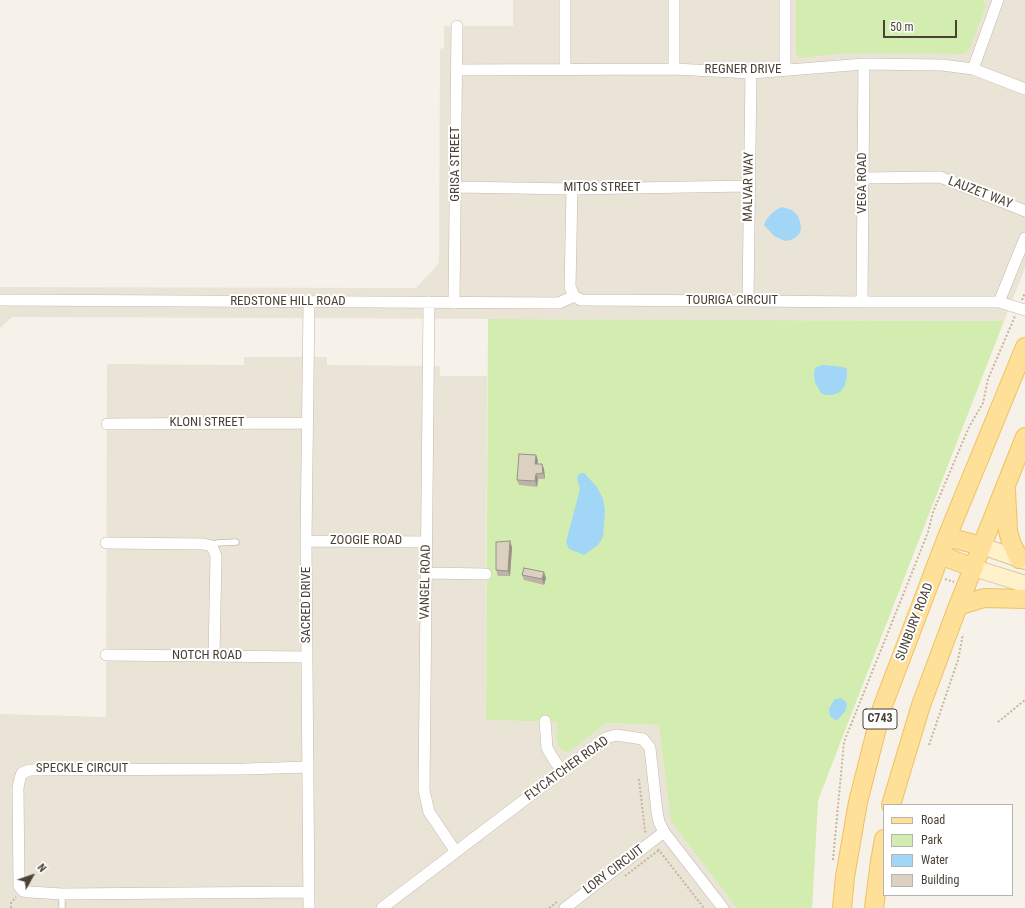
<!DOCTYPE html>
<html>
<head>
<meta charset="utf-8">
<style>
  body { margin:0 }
  #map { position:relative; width:1025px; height:908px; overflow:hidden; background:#f6f2e9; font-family:"Roboto Condensed",sans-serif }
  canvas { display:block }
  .legend { position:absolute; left:883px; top:804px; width:130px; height:92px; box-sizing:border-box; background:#fff; border:1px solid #b7b3af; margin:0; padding:5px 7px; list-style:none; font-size:12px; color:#4b4237 }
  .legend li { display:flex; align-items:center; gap:8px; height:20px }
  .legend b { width:20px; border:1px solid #b7b3af }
  .north { position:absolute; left:12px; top:856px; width:40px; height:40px; -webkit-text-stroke:3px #fff; paint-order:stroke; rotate:50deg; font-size:11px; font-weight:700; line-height:16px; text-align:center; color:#4b4237 }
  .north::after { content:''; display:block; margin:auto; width:14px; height:18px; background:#4b4237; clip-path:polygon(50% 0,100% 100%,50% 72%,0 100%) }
  .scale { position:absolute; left:883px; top:20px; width:74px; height:18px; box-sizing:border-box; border:2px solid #4b4237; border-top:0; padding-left:5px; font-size:12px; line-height:14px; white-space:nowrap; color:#4b4237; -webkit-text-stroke:3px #fff; paint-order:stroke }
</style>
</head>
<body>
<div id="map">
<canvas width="1025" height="908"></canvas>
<ul class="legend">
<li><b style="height:5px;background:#ffe099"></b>Road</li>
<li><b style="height:11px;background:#d2edaf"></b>Park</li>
<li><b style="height:11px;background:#a1d6f7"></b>Water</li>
<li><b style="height:11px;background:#dcd0c0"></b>Building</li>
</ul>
<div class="north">N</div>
<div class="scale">50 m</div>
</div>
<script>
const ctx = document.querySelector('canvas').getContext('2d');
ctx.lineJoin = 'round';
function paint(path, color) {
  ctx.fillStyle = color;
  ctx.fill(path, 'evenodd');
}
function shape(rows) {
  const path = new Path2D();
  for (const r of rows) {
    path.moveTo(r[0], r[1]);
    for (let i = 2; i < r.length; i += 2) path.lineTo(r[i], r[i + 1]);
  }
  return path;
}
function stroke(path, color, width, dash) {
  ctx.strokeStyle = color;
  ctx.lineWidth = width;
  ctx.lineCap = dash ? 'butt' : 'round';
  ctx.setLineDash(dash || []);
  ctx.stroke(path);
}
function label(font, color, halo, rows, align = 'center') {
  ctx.font = font + ' "Roboto Condensed",sans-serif';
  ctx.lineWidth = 4;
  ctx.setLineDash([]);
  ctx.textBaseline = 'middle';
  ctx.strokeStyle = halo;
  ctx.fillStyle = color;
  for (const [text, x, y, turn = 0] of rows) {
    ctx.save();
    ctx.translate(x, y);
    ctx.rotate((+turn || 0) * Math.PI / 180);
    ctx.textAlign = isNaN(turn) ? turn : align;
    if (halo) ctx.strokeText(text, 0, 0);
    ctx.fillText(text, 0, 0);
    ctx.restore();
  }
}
paint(shape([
  [513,0,1025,0,1025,268,1004,321,12,317,0,328,0,287,416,288,439,263,440,49,444,48,444,26,513,26],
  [244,357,327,357,327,365,440,366,440,376,487,376,486,720,845,730,818,800,812,908,0,908,0,714,106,717,107,364,244,365]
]), '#eae4d7');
paint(shape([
  [796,0,983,0,986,6,969,50,963,54,846,53,800,58,796,54],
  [488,319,1004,321,818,800,812,908,737,908,671,821,659,725,606,723,569,752,562,751,558,745,557,740,557,722,486,720]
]), '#d2edaf');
paint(shape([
  [782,207,792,210,798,216,800,222,801,227,800,233,796,237,791,240,785,241,774,236,764,225,766,220,771,214,776,210],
  [823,365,843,367,847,369,847,377,845,385,842,390,838,393,832,395,825,395,821,393,818,388,815,382,814,374,815,368,819,366],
  [581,473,584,473,597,487,603,499,605,511,603,537,598,545,584,555,569,549,566,542,580,489,577,479,578,475],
  [841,698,846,702,847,704,846,710,841,716,837,720,835,720,830,716,829,709,832,703,835,699]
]), '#a1d6f7');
const lane = shape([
  [212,546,217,543,236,542],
  [62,908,62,894]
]);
const street = shape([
  [565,69,565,0],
  [674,69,674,0],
  [973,69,998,0],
  [456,70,674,69,751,73,864,64,942,65,973,69,1025,89],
  [785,70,785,0],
  [863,178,940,177,1025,211],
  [456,187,572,189,749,186],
  [572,189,570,287,574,296,581,300,748,301,862,302,999,302,1025,310],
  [0,300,559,303,574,296],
  [748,301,751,73],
  [309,302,306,541,309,908],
  [429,302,424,790,429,812,456,852],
  [862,302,864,64],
  [999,302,1025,238],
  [454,303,457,26],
  [107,424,307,423],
  [306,541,426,542],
  [106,543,203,544,212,546,216,556,214,656],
  [426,573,486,574],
  [106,655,307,657],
  [545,721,547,748,554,760,562,771],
  [308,767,245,769,30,770,22,773,20,778,18,788,19,886,23,891,30,892,62,894,309,892],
  [382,908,606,738,616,735,643,739,650,748,657,812,659,822,664,832,723,908],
  [565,908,664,832]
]);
const secondary = shape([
  [982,546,1025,561],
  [974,568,1025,584]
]);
const primary = shape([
  [1006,490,1008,531,1011,542,1019,559],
  [947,537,982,546],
  [940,555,974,568],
  [958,606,984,598,1025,599],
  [891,805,921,705,958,606,1025,437],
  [842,908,845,877,858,802,882,708,947,537,1025,347],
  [874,908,880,861,884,839]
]);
stroke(lane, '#c3baab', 7);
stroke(street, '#c3baab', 12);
stroke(secondary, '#dac695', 18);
stroke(primary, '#efc15f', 20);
stroke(shape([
  [1022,300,1025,293],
  [945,579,954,582],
  [998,722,1025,700],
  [929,745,958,660,963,634],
  [639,779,645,831,647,834],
  [658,849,704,908],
  [833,860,844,742,917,560,928,532,933,512,969,427,983,403,988,379,1015,316],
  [625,876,659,850],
  [11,908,11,903,16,897],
  [549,908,557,902]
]), '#c6b69b', 2, [2, 2]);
stroke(lane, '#fff', 5.5);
stroke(street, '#fff', 11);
stroke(secondary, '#fff1ca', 16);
stroke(primary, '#ffe099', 18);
paint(shape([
  [538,460,537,464,542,464,544,469,545,479,538,479,537,487,519,485,517,480],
  [512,547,510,576,498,576,496,570],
  [522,575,546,578,544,585,524,580]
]), '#bdb3a5');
paint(shape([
  [536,455,538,460,537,469,535,464],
  [542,464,544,469,545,479,543,473],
  [536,474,538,479,537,487,535,481],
  [510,541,512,547,510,576,508,571],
  [544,572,546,578,544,585,542,579]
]), '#9a9286');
const building = shape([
  [519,454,536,455,535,464,542,464,543,473,536,474,535,481,517,480,519,454],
  [510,541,508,571,496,570,496,542,510,541],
  [524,568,544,572,542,579,522,575,524,568]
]);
paint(building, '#dcd0c0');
stroke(building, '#9a9286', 1);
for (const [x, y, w] of [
  [880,719,34]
]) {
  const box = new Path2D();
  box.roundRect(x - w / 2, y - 10, w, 20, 3);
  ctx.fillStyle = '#fff';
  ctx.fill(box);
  stroke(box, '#4b4237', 1);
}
label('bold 12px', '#4b4237', null, [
  ["C743",880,719]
]);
label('13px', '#4b4237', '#fff', [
  ["REGNER DRIVE",743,70],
  ["GRISA STREET",456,164,-90],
  ["VEGA ROAD",863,183,-90],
  ["MALVAR WAY",749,187,-89],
  ["MITOS STREET",602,188],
  ["LAUZET WAY",980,193,21],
  ["TOURIGA CIRCUIT",732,301],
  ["REDSTONE HILL ROAD",288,302],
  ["KLONI STREET",207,423],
  ["ZOOGIE ROAD",366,541],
  ["VANGEL ROAD",426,582,-89],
  ["SACRED DRIVE",307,605,-90],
  ["SUNBURY ROAD",915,622,-69],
  ["NOTCH ROAD",207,656],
  ["SPECKLE CIRCUIT",82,769],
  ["FLYCATCHER ROAD",567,769,-36],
  ["LORY CIRCUIT",614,870,-37]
]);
</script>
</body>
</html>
